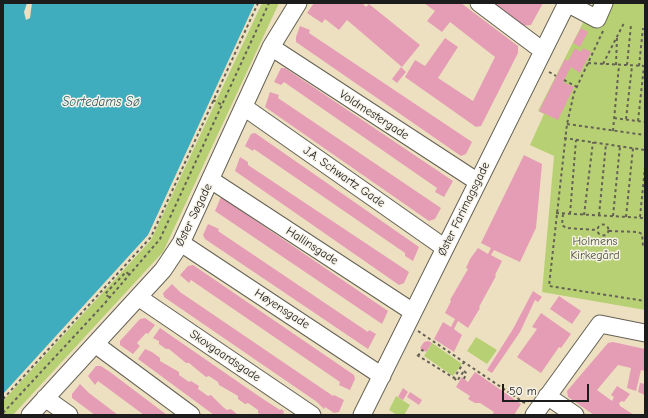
<!DOCTYPE html>
<html>
<head>
<meta charset="utf-8">
<style>
  body { margin:0 }
  #map { position:relative; width:648px; height:418px; overflow:hidden; background:#ede0c0; font-family:"Comic Neue",sans-serif }
  canvas { display:block }
  .frame { position:absolute; inset:0; border:4px solid #1c1c1c; pointer-events:none }
  .scale { position:absolute; left:502px; top:384px; width:87px; height:18px; box-sizing:border-box; border:2px solid #1c1c1c; border-top:0; padding-left:5px; font-size:12px; line-height:14px; white-space:nowrap; color:#1c1c1c; -webkit-text-stroke:3px #f7f3e8; paint-order:stroke }
</style>
</head>
<body>
<div id="map">
<canvas width="648" height="418"></canvas>
<div class="frame"></div>
<div class="scale">50 m</div>
</div>
<script>
const ctx = document.querySelector('canvas').getContext('2d');
ctx.lineJoin = 'round';
function paint(path, color) {
  ctx.fillStyle = color;
  ctx.fill(path, 'evenodd');
}
function shape(rows) {
  const path = new Path2D();
  for (const r of rows) {
    if (r.length === 3) {
      path.moveTo(r[0] + r[2], r[1]);
      path.arc(r[0], r[1], r[2], 0, 2 * Math.PI);
      continue;
    }
    path.moveTo(r[0], r[1]);
    for (let i = 2; i < r.length; i += 2) path.lineTo(r[i], r[i + 1]);
  }
  return path;
}
function stroke(path, color, width, dash) {
  ctx.strokeStyle = color;
  ctx.lineWidth = width;
  ctx.lineCap = dash ? 'butt' : 'round';
  ctx.setLineDash(dash || []);
  ctx.stroke(path);
}
function label(font, color, halo, rows, align = 'center') {
  ctx.font = font + ' "Comic Neue",sans-serif';
  ctx.lineWidth = 3;
  ctx.setLineDash([]);
  ctx.textBaseline = 'middle';
  ctx.strokeStyle = halo;
  ctx.fillStyle = color;
  for (const [text, x, y, turn = 0] of rows) {
    ctx.save();
    ctx.translate(x, y);
    ctx.rotate((+turn || 0) * Math.PI / 180);
    ctx.textAlign = isNaN(turn) ? turn : align;
    if (halo) ctx.strokeText(text, 0, 0);
    ctx.fillText(text, 0, 0);
    ctx.restore();
  }
}
paint(shape([
  [262,3,279,3,163,252,13,415,3,415,3,401,151,240],
  [593,3,645,3,645,310,542,292,554,156,530,145,544,114,538,111],
  [476,337,497,350,487,364,467,351],
  [432,343,462,364,453,376,424,356],
  [396,396,410,405,404,415,397,415,389,410]
]), '#b8d074');
paint(shape([
  [3,3,27,3,24,12,26,20,30,18,32,3,255,3,148,235,3,394]
]), '#40adbe');
paint(shape([
  [314,3,362,3,366,7,369,4,420,45,402,67,347,20,339,30,325,19,322,23,307,13],
  [424,3,461,3,518,46,518,53,481,126,476,127,405,77,415,60,425,66,445,38,458,47,438,78,473,101,495,57,450,22,442,32,427,21,435,11],
  [494,3,543,3,531,25,521,26],
  [300,26,310,30,309,33,472,142,466,154,461,156,296,42,296,37],
  [581,28,588,32,580,47,573,43],
  [575,48,581,52,583,48,591,52,580,73,571,67,563,82,574,87,558,120,539,111,565,59,568,61],
  [401,67,406,72,397,83,392,79],
  [281,68,285,68,453,181,444,197,435,192,437,188,284,82,281,85,274,82],
  [270,92,279,95,278,98,441,208,435,219,429,221,265,107],
  [255,133,419,247,413,261,405,256,405,253,254,149,253,151,245,146,251,134],
  [524,155,542,164,536,228,520,262,494,250,491,255,502,261,495,275,496,276,479,307,480,308,468,328,458,321,454,329,462,335,454,352,434,339,443,322,451,327,455,319,445,313,451,301,450,300,468,269,466,268,470,259,478,248,488,254,491,248,481,243],
  [240,157,248,162,248,165,409,272,404,283,399,285,235,171],
  [221,197,388,311,382,324,215,211],
  [208,224,219,229,218,231,368,332,369,330,376,334,368,349,205,239,203,235],
  [193,265,354,375,355,379,350,390,339,385,340,382,191,280,189,283,180,275,188,266],
  [172,284,180,292,333,396,334,395,344,400,339,412,334,413,325,407,324,409,317,402,164,297,163,293],
  [533,291,542,297,538,302,535,300,520,332,492,373,487,370,513,329],
  [559,296,581,311,572,324,550,309],
  [541,313,571,334,561,348,559,347,541,373,517,357,537,329,532,327],
  [145,318,155,325,148,334,146,333,137,343,140,346,133,354,120,345,120,341,140,319],
  [160,328,260,397,280,410,281,409,284,411,283,413,286,415,261,415,258,413,258,410,248,403,245,404,238,399,238,396,233,393,219,385,218,382,209,376,206,377,189,363,186,363,169,349,166,349,159,344,159,341,153,338],
  [428,341,432,343,426,352,420,348,424,342],
  [613,342,645,349,645,371,641,370,636,391,627,388,631,368,618,365,597,390,612,401,614,397,611,395,617,386,630,394,624,402,622,401,619,403,620,406,634,415,594,415,568,397,567,391,608,343],
  [145,349,152,352,160,358,160,361,179,372,179,375,189,382,191,381,199,386,198,389,208,396,211,395,223,407,227,410,231,409,238,415,214,415,138,359],
  [96,366,101,366,110,372,167,415,144,415,98,381,95,385,88,376],
  [475,372,521,404,514,415,492,415,494,412,480,403,475,403,468,399,470,396,456,387,462,377,468,382],
  [640,383,645,384,645,395,638,392],
  [80,384,89,393,118,415,95,415,72,398,72,394],
  [403,388,408,392,403,400,398,397],
  [410,392,422,400,419,405,407,397]
]), '#e59cb5');
const minor = shape([
  [479,3,543,51],
  [271,47,478,182],
  [244,107,445,248],
  [211,180,413,312],
  [181,243,382,376],
  [138,297,312,415],
  [95,344,191,415],
  [547,396,575,415],
  [45,398,69,415],
  [30,415,163,270,181,243,271,47,298,3],
  [362,415,567,3,597,19,604,3],
  [534,415,600,324,645,333]
]);
stroke(minor, '#656155', 19);
stroke(shape([
  [603,31,574,93,567,124,549,286,645,301],
  [588,63,645,66],
  [603,64,624,23],
  [616,65,617,37],
  [627,65,631,25],
  [639,66,643,28],
  [549,72,556,76],
  [564,80,577,87],
  [213,100,222,105],
  [614,118,645,122],
  [626,119,632,66],
  [638,121,644,66],
  [567,124,645,135],
  [613,131,619,65],
  [564,138,645,150],
  [556,213,645,218],
  [563,214,562,225,566,228,597,230],
  [570,214,576,140],
  [584,215,593,142],
  [599,215,606,144],
  [613,216,620,146],
  [626,217,633,148],
  [640,217,645,167],
  [603,230,5.5],
  [609,231,638,232,642,234,643,246,645,246],
  [109,297,105,294,126,272,130,275],
  [418,331,526,404],
  [417,355,454,378,464,362],
  [418,356,422,350,424,351],
  [464,371,466,373,464,379],
  [454,378,457,381,464,371],
  [3,399,151,237,258,3],
  [3,413,105,303,160,239,269,3]
]), '#656155', 2, [3, 3]);
stroke(minor, '#fff', 17);
label('12px', '#1c1c1c', '#f7f3e8', [
  ["Voldmestergade",374,115,33],
  ["J.A. Schwartz Gade",344,177,35],
  ["Øster Farimagsgade",464,209,-64],
  ["Øster Søgade",194,215,-64],
  ["Hallinsgade",312,246,33],
  ["Høyensgade",282,309,33],
  ["Skovgaardsgade",225,356,34]
]);
label('12px', '#4b5236', '#f7f3e8', [
  ["Holmens",595,242],
  ["Kirkegård",595,256]
]);
label('italic 13px', '#2c5d65', '#f7f3e8', [
  ["Sortedams Sø",101,102]
]);
</script>
</body>
</html>
